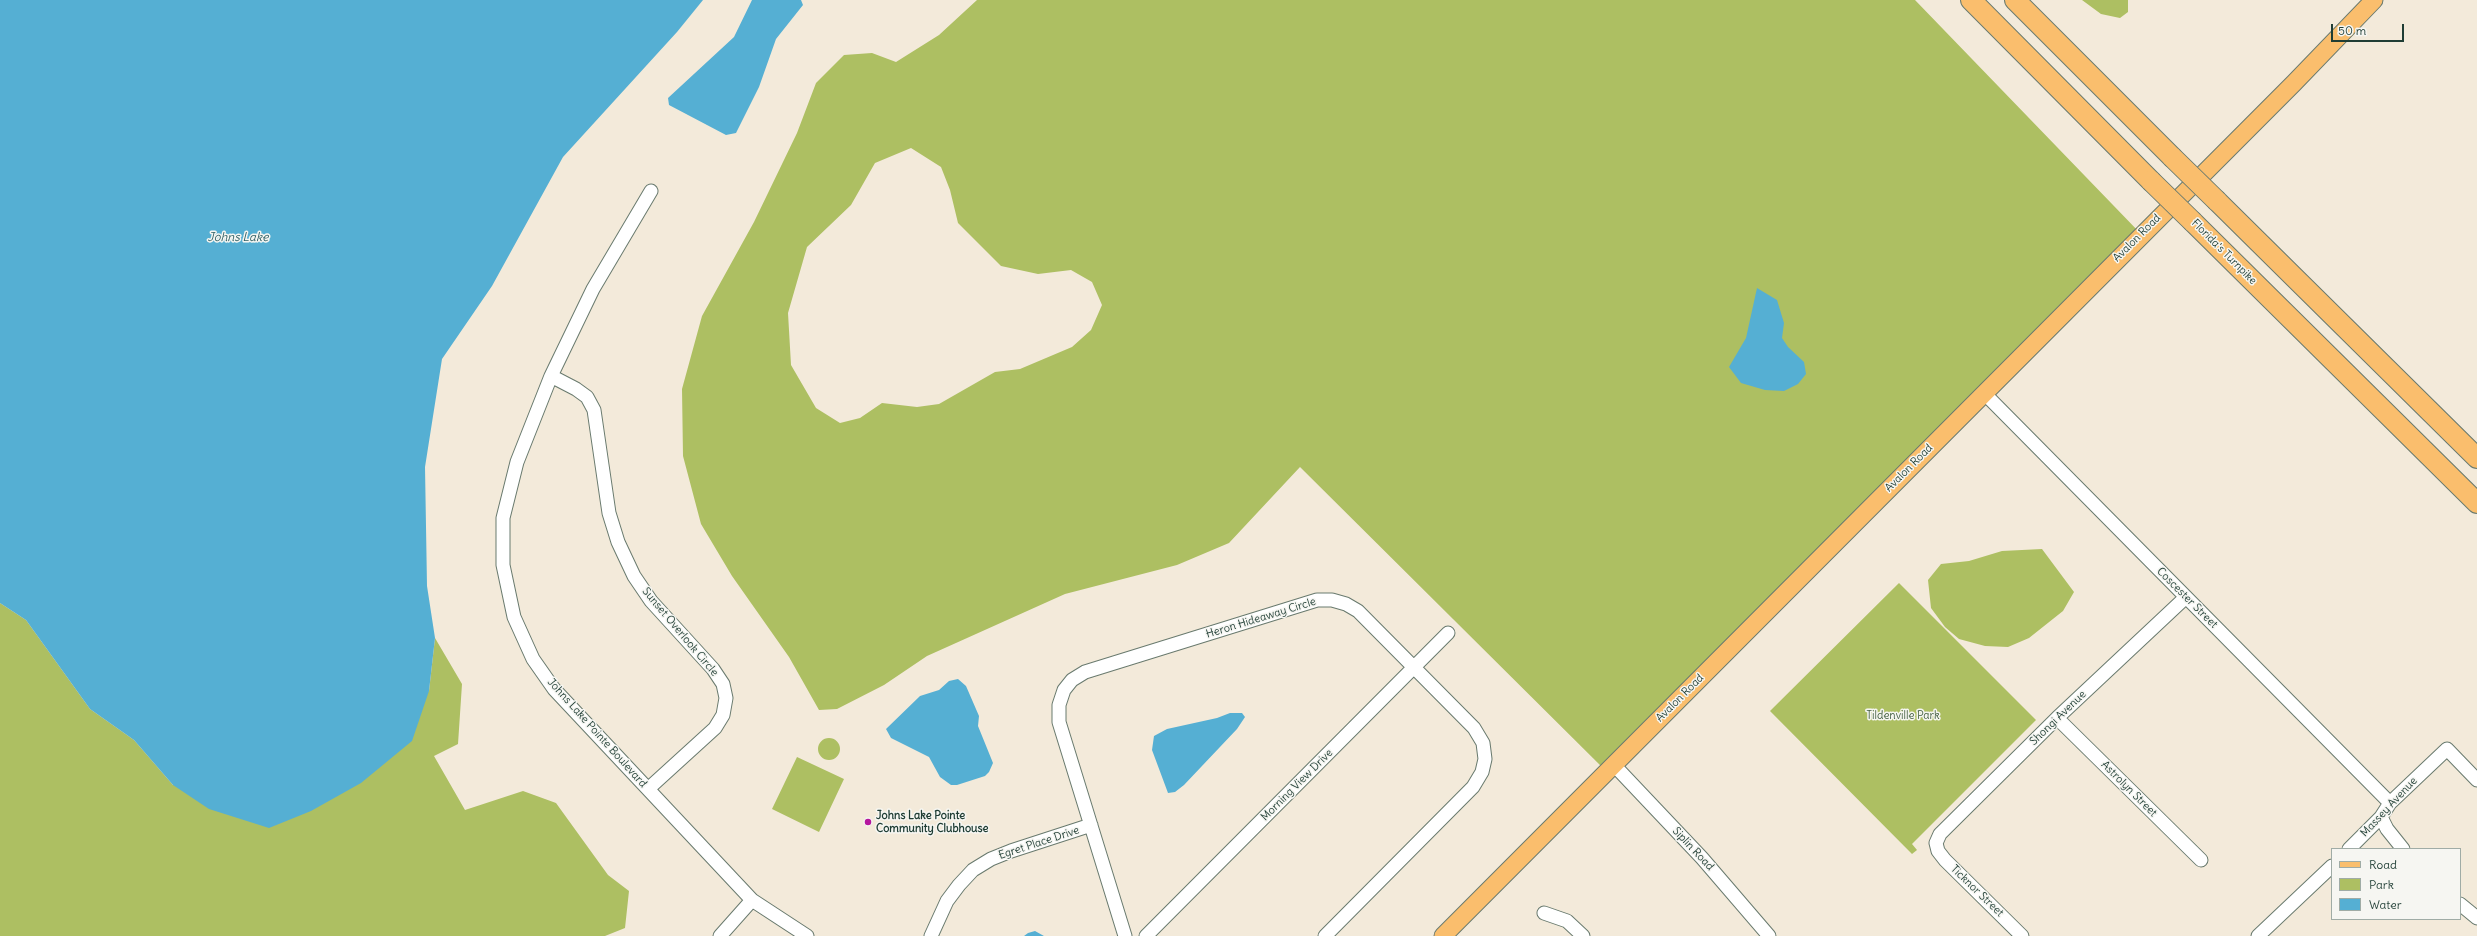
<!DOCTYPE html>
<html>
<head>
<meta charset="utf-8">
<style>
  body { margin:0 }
  #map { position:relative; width:2477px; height:936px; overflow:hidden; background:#f3eada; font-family:Delius,sans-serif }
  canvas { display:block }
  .legend { position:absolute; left:2331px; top:848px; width:130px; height:72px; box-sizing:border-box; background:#f6f6f2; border:1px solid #a0aca6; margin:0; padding:5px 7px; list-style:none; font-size:12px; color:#1f3d34 }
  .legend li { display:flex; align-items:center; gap:8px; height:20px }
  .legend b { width:20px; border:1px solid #a0aca6 }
  .scale { position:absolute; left:2331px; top:24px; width:73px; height:18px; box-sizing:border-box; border:2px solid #1f3d34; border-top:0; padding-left:5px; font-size:12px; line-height:14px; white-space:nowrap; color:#1f3d34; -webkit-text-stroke:3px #f6f6f2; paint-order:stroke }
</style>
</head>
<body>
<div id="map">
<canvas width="2477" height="936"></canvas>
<ul class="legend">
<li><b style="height:5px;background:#fabe6d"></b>Road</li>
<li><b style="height:11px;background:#adbf62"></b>Park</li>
<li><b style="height:11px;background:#55afd3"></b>Water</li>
</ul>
<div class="scale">50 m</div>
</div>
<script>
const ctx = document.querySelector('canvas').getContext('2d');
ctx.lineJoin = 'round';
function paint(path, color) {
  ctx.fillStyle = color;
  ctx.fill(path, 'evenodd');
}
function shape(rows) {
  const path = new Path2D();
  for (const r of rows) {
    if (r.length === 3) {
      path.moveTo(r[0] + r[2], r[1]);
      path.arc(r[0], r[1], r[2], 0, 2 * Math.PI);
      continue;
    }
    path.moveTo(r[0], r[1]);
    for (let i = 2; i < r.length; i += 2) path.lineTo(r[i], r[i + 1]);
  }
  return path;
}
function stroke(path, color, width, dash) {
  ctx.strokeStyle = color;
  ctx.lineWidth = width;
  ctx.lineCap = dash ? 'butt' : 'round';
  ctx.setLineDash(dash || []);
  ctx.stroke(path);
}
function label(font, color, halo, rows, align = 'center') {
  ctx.font = font + ' Delius,sans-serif';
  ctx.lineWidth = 3;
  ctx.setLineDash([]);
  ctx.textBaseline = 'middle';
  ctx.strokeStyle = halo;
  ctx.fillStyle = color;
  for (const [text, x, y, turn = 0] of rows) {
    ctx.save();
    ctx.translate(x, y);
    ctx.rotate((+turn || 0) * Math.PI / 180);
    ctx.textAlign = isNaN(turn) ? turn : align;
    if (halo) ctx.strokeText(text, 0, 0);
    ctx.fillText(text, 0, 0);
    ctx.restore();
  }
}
paint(shape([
  [977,0,1915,0,2141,234,1607,772,1300,467,1229,543,1177,565,1065,594,927,656,884,685,837,709,819,710,789,657,732,576,701,524,683,456,682,389,702,316,754,222,797,133,816,83,844,55,872,53,896,62,939,35],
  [911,148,941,167,950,190,958,223,1001,266,1038,274,1071,270,1092,282,1102,305,1091,330,1072,347,1020,369,995,372,939,404,917,407,882,403,860,418,840,423,816,408,791,365,788,313,807,247,851,205,875,163],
  [2082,0,2128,0,2128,12,2120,18,2101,14],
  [2042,549,2074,592,2063,611,2029,638,2008,647,1985,646,1959,639,1945,627,1931,608,1928,580,1941,564,1969,561,2002,551],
  [1899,583,2036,720,1912,844,1917,850,1912,854,1770,711],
  [0,603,26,620,90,709,134,740,173,785,429,691,435,638,462,684,458,744,434,756,465,810,523,791,556,803,608,875,629,891,625,928,605,936,0,936],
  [829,749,11],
  [797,757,844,779,819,832,772,809]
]), '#adbf62');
paint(shape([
  [0,0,703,0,677,32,563,157,492,286,442,359,425,467,427,586,435,638,429,691,412,741,361,783,311,811,269,828,209,809,173,785,134,740,90,709,26,620,0,603],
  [752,0,801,0,803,5,776,39,759,87,736,133,726,135,669,105,668,98,734,37],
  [1757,288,1777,300,1784,323,1782,338,1788,347,1804,362,1806,374,1798,384,1784,391,1765,390,1741,383,1729,367,1746,338],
  [958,679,966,686,979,716,978,726,993,763,989,772,985,776,957,785,951,785,940,777,929,757,891,738,886,729,920,696,939,690,949,681],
  [1230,713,1242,713,1245,717,1237,729,1184,785,1175,792,1168,793,1152,750,1154,736,1167,729,1217,718],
  [1035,931,1044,936,1024,936,1028,933]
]), '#55afd3');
const minor = shape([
  [651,191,593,289,551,376,517,462,503,518,503,565,514,617,533,659,554,689,752,900,807,936],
  [551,376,576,389,587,397,594,410,609,513,618,542,634,576,651,601,713,669,723,684,726,698,723,715,715,728,648,789],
  [1984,393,2390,803],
  [2057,718,2201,860],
  [1614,765,1702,858,1769,936],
  [2381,817,2387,829,2403,849],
  [2349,849,2381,817,2390,803,2447,749,2477,780],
  [2460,904,2477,918],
  [1544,913,1567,921,1583,936],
  [720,936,752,900],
  [931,936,947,901,959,885,973,870,991,859,1011,851,1091,825],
  [1125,936,1059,722,1059,705,1064,690,1072,680,1085,672,1317,600,1332,600,1346,604,1358,611,1474,728,1483,743,1485,759,1482,772,1473,787,1325,936],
  [1146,936,1448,633],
  [2022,936,1945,860,1938,851,1936,843,1940,834,2057,718,2186,597],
  [2258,936,2332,866]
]);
const major = shape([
  [1443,936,2294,83,2374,0]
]);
const highway = shape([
  [1971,0,2151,181],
  [2015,0,2172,157],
  [2217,201,2477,458],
  [2193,222,2477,503]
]);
stroke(minor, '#697a6e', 15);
stroke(major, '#697a6e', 19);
stroke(highway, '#697a6e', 22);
stroke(minor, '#fff', 13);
stroke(major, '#fabe6d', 17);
stroke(highway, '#fabe6d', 20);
const highwayBridge = shape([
  [2172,157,2217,201],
  [2151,181,2193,222]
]);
stroke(highwayBridge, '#697a6e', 22, []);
stroke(highwayBridge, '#fabe6d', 20);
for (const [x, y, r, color] of [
  [868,822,4,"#b5179e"]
]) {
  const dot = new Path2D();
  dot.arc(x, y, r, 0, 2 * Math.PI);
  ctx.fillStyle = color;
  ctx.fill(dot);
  stroke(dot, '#f6f6f2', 1.5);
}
label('11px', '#1f3d34', '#f6f6f2', [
  ["Avalon Road",2137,238,-45],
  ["Florida's Turnpike",2224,252,45],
  ["Avalon Road",1909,468,-45],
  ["Coscester Street",2187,598,45],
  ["Heron Hideaway Circle",1261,618,-17],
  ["Sunset Overlook Circle",680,632,50],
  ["Avalon Road",1680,698,-45],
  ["Shongi Avenue",2058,718,-44],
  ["Johns Lake Pointe Boulevard",597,733,48],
  ["Morning View Drive",1297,785,-45],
  ["Astrolyn Street",2129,789,45],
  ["Massey Avenue",2389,807,-47],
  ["Egret Place Drive",1039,843,-18],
  ["Siplin Road",1693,849,47],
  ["Ticknor Street",1977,891,44]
]);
label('11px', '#425e40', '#f6f6f2', [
  ["Tildenville Park",1903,716]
]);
label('bold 11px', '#1f3d34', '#f6f6f2', [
  ["Johns Lake Pointe",876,816],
  ["Community Clubhouse",876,829]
], 'left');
label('italic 12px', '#2f5f64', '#f6f6f2', [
  ["Johns Lake",238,238]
]);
</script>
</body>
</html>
